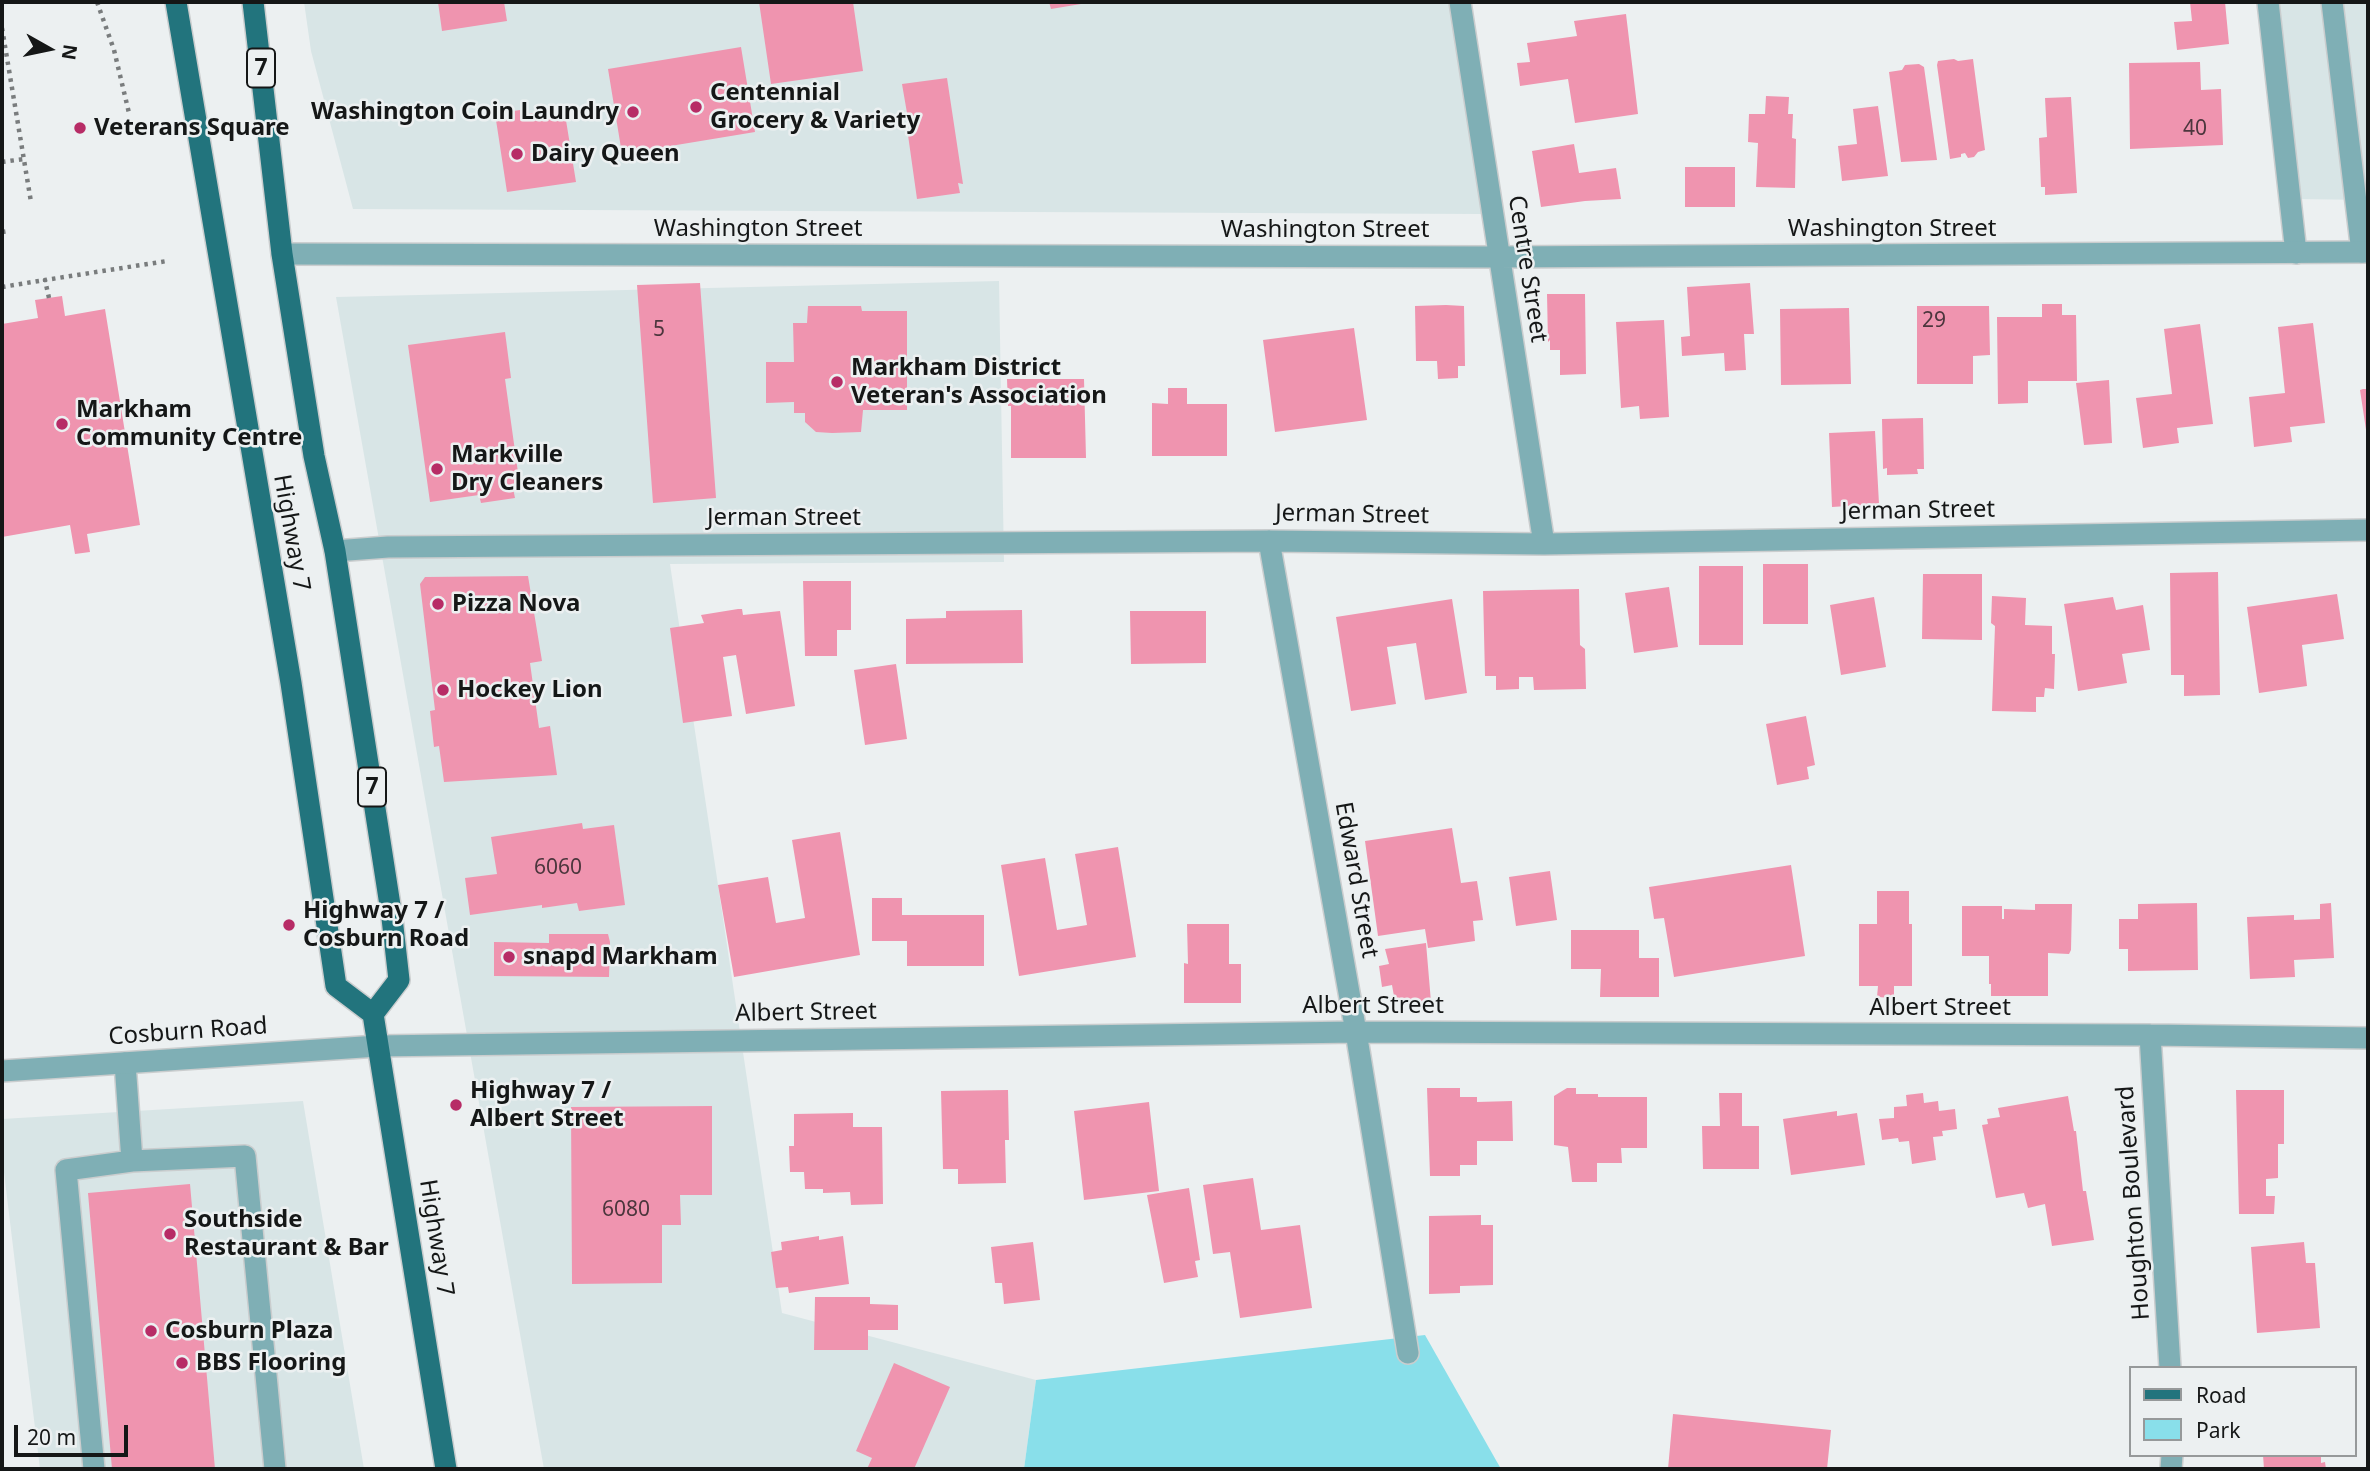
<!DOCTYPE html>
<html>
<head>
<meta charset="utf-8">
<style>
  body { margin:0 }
  #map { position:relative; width:2370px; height:1471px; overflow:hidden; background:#ecf0f1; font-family:"Noto Sans",sans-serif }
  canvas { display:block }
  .frame { position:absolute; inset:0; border:4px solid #151717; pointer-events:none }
  .legend { position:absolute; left:2129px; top:1366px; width:228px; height:91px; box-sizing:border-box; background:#ecf0f1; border:2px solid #96999a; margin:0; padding:9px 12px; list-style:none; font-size:21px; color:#151717 }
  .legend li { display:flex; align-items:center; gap:14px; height:35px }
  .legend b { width:35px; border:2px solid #96999a }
  .north { position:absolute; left:14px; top:14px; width:70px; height:70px; -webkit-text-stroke:5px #ecf0f1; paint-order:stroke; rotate:99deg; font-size:19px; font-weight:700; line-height:28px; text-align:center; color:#151717 }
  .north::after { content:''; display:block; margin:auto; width:24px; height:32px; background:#151717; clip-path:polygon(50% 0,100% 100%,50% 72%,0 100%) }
  .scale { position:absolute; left:14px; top:1425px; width:114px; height:32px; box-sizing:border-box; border:4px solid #151717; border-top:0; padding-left:9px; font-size:21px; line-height:24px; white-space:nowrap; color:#151717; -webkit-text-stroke:5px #ecf0f1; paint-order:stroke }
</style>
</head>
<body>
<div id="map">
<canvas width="2370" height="1471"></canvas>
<div class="frame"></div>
<ul class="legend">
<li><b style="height:9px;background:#22747d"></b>Road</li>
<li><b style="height:19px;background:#89dfea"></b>Park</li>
</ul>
<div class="north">N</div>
<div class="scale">20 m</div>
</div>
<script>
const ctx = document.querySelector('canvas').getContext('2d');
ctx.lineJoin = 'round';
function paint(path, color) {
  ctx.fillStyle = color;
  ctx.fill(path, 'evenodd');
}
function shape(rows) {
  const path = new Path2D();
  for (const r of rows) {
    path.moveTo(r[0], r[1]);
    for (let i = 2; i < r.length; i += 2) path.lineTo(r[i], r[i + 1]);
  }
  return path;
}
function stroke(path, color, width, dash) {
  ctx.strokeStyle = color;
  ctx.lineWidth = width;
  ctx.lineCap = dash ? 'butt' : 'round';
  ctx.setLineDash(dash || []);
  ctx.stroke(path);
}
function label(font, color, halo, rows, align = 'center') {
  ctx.font = font + ' "Noto Sans",sans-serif';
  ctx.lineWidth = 5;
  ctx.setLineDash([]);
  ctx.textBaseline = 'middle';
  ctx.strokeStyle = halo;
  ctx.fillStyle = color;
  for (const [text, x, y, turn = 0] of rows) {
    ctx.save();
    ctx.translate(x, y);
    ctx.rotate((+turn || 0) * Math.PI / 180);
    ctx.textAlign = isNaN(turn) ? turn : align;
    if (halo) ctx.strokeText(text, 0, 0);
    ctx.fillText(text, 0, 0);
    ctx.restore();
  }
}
paint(shape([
  [304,2,1459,2,1481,214,353,209,311,51],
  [2266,2,2368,2,2368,200,2294,199],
  [999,281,1004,562,670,564,782,1313,1036,1380,1024,1469,544,1469,336,297],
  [303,1101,364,1469,40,1469,2,1156,2,1119]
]), '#d8e5e6');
paint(shape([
  [1425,1335,1501,1469,1024,1469,1036,1380]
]), '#89dfea');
paint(shape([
  [438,2,504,2,507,21,442,31],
  [759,2,853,2,863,71,771,84],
  [1049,2,1087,2,1087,3,1051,9],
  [2190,2,2225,2,2229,44,2177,50,2174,22,2192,21],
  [1626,14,1638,114,1575,123,1568,79,1520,86,1517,63,1530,62,1527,43,1577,36,1574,21],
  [741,47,755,132,622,154,608,69],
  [1954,59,1958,61,1973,59,1985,150,1978,152,1974,157,1968,158,1965,153,1961,154,1961,157,1950,159,1937,65,1938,61],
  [2200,62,2201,90,2221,89,2223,145,2130,149,2129,63],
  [1919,64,1924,67,1937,160,1901,162,1889,72,1902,70,1905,65],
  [947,78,963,184,958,183,960,193,917,199,908,135,914,134,911,113,907,113,902,84],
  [1766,96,1789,97,1788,114,1793,114,1792,138,1796,139,1795,188,1756,187,1758,143,1748,142,1749,114,1765,114],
  [2071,97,2077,193,2045,195,2045,187,2041,187,2039,138,2047,137,2045,98],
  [1878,106,1888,176,1842,181,1838,146,1857,144,1853,109],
  [564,108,576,182,507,192,496,120,502,119,501,113,520,110,521,115],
  [1574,144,1579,173,1616,168,1621,199,1585,201,1541,207,1532,151],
  [1685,167,1735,167,1735,207,1685,207],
  [700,283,716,498,653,503,637,285],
  [1750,283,1754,334,1744,334,1746,370,1725,371,1724,353,1682,356,1681,337,1690,336,1687,287],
  [1547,294,1585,294,1586,374,1560,375,1560,350,1550,350,1550,340,1548,342],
  [62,296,65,316,105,309,140,525,87,534,90,552,75,554,70,525,2,537,2,324,38,318,35,300],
  [2042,304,2062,304,2062,315,2076,315,2077,381,2028,381,2028,403,1998,404,1997,317,2042,317],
  [1446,305,1464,306,1465,366,1458,366,1458,378,1438,379,1437,361,1416,361,1415,306],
  [808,306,861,306,862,311,907,311,907,410,863,410,861,432,832,433,816,432,805,422,805,413,794,413,794,402,766,403,766,362,794,362,793,323,807,323],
  [1917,306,1989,306,1990,355,1973,356,1973,384,1917,384],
  [1849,308,1851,384,1781,385,1780,309],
  [1664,320,1669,417,1640,419,1639,406,1621,408,1616,322],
  [2313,323,2325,423,2290,427,2292,442,2254,447,2249,397,2285,393,2278,327],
  [2200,324,2213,424,2177,428,2179,443,2143,448,2136,398,2172,394,2164,329],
  [1354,328,1367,420,1275,432,1263,340],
  [505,332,511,378,505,379,520,487,513,488,515,498,481,503,479,495,430,502,408,345],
  [1007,379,1084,379,1086,458,1011,458,1011,406,1008,406],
  [2109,380,2112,443,2084,445,2076,383],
  [1168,388,1187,388,1187,404,1227,404,1227,456,1152,456,1152,403,1168,404],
  [2363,389,2368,389,2368,443,2360,390],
  [1923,418,1924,469,1917,469,1918,474,1887,475,1887,468,1883,469,1882,419],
  [1875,431,1879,504,1832,507,1829,433],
  [1763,564,1808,564,1808,624,1763,624],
  [1699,566,1743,566,1743,645,1699,645],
  [2218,572,2220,695,2184,696,2184,675,2171,675,2170,573],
  [1923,574,1982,574,1982,640,1922,639],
  [528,576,542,661,530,663,539,728,550,726,557,775,444,782,439,746,434,747,430,711,435,710,420,584,425,577],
  [803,581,851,581,851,630,837,630,837,656,805,656],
  [1669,587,1678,647,1634,653,1625,593],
  [1579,589,1580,645,1585,649,1586,689,1534,690,1533,677,1519,677,1519,689,1496,690,1496,676,1485,676,1483,591],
  [2337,594,2344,639,2302,645,2307,686,2259,693,2247,607],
  [1992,596,2026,598,2025,625,2052,626,2052,654,2055,654,2054,689,2045,688,2044,697,2036,697,2036,712,1992,711,1995,626,1991,623],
  [1874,597,1886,667,1841,675,1830,605],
  [2113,597,2116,610,2143,605,2150,650,2122,654,2127,683,2078,691,2064,604],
  [1452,599,1467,693,1425,700,1416,643,1387,647,1396,704,1351,711,1336,617],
  [738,609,742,609,743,615,780,611,795,706,746,714,736,655,723,657,732,716,683,723,670,628,704,623,701,615],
  [1022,610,1023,663,906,664,906,619,946,618,946,611],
  [1130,611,1206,611,1206,663,1131,664],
  [896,664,907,739,865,745,854,670],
  [1806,716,1815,765,1807,767,1809,779,1777,785,1766,724],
  [582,823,583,829,614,825,625,905,579,911,577,903,542,908,542,905,470,915,465,878,497,874,491,837],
  [1452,828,1461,883,1477,881,1483,920,1473,921,1475,941,1428,948,1425,929,1378,936,1365,841],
  [840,832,860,955,734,977,718,885,768,877,776,923,805,918,792,840],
  [1118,847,1136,957,1019,976,1001,865,1045,858,1057,930,1087,925,1075,854],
  [1791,865,1805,956,1674,977,1664,918,1654,919,1649,887],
  [1550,871,1557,920,1516,926,1509,877],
  [1877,891,1909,891,1909,924,1912,924,1912,986,1894,986,1894,998,1877,997,1878,986,1859,986,1859,924,1877,924],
  [872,898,902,898,902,915,984,915,984,966,907,966,907,941,872,941],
  [2197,903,2198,970,2128,971,2128,949,2119,949,2119,919,2138,919,2138,904],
  [2331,903,2334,958,2294,960,2295,977,2250,979,2247,917,2294,915,2294,920,2320,919,2320,904],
  [2035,904,2072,904,2071,950,2069,954,2048,953,2048,996,1991,996,1991,984,1989,984,1989,956,1962,956,1962,906,2002,906,2002,919,2004,919,2004,909,2035,910],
  [1187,924,1229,924,1229,964,1241,964,1241,1003,1184,1003,1184,963,1188,964],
  [1571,930,1639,930,1639,958,1659,958,1659,997,1600,997,1601,969,1571,969],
  [549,934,608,934,610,942,609,977,494,976,494,942,549,943],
  [1426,943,1431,1002,1395,1002,1392,985,1382,987,1379,966,1389,964,1385,949],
  [1427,1088,1460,1088,1460,1097,1477,1097,1477,1102,1512,1101,1513,1141,1477,1141,1477,1165,1460,1165,1460,1176,1430,1176],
  [1567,1088,1576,1088,1576,1094,1598,1094,1598,1097,1647,1097,1647,1148,1621,1148,1622,1163,1597,1163,1597,1182,1572,1182,1568,1147,1554,1145,1554,1096],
  [1008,1090,1009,1140,1005,1140,1006,1183,958,1184,958,1169,943,1169,941,1091],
  [2236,1090,2284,1090,2284,1144,2278,1144,2278,1178,2266,1179,2266,1196,2275,1196,2274,1214,2239,1214],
  [1719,1093,1742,1093,1742,1126,1759,1126,1759,1169,1703,1169,1702,1126,1720,1126],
  [1923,1093,1924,1103,1938,1101,1939,1111,1955,1109,1957,1129,1942,1131,1943,1136,1933,1137,1936,1160,1912,1164,1909,1141,1899,1142,1898,1138,1882,1140,1879,1119,1894,1118,1894,1107,1907,1106,1906,1095],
  [2068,1096,2074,1131,2076,1131,2083,1191,2086,1191,2094,1240,2052,1246,2045,1204,2028,1208,2024,1193,1996,1198,1982,1125,1988,1124,1987,1119,2000,1117,1998,1108],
  [1149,1102,1159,1191,1084,1200,1074,1111],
  [712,1106,712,1195,680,1195,681,1225,662,1225,662,1283,572,1284,571,1107],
  [1837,1111,1837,1116,1857,1113,1865,1165,1791,1175,1783,1119],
  [853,1113,853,1127,882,1127,883,1204,851,1205,850,1192,823,1193,823,1189,805,1189,804,1172,790,1172,789,1146,794,1146,794,1114],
  [1253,1178,1261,1230,1300,1225,1312,1308,1240,1318,1230,1252,1213,1254,1203,1185],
  [190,1184,215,1469,112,1469,88,1193],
  [1189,1188,1200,1260,1195,1261,1198,1277,1164,1283,1147,1195],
  [1481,1215,1481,1225,1493,1225,1493,1285,1460,1286,1460,1293,1429,1294,1429,1216],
  [819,1236,819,1240,843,1236,849,1284,789,1293,788,1287,776,1288,771,1252,782,1250,781,1242],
  [1033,1242,1040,1300,1004,1304,1002,1283,995,1283,991,1247],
  [2304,1242,2306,1263,2315,1263,2320,1328,2257,1333,2251,1247],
  [815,1297,870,1297,870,1304,898,1305,898,1330,868,1330,868,1350,814,1350],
  [894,1363,950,1387,914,1469,867,1469,872,1458,856,1451],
  [1673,1414,1831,1430,1827,1469,1668,1469],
  [2263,1455,2321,1455,2321,1463,2325,1462,2326,1469,2264,1469]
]), '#ef94af');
const service = shape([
  [2268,2,2296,253],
  [2332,2,2362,252],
  [125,1063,132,1161],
  [94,1469,66,1170,132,1161,245,1156,275,1469]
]);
const minor = shape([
  [1460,2,1544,544],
  [282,254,1498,257,2368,252],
  [1269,541,1356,1032,1408,1353],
  [335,551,388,547,1269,541,1544,544,2368,530],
  [2150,1035,2170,1368],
  [2,1071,378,1046,1356,1032,2150,1035,2368,1038],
  [2171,1469,2172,1455]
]);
const primary = shape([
  [176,2,291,683,336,986,373,1014,446,1469],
  [253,2,282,254,314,456,335,551,392,918,399,980,373,1014]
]);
stroke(service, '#cacdce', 24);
stroke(minor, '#cacdce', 24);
stroke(primary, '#cacdce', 24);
stroke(shape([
  [97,2,114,50,129,113],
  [2,28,31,202],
  [2,162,24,159],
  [2,232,8,231],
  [2,287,45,280],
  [49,298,45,280,167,261]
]), '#797c7d', 4.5, [3.5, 5]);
stroke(service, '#7fafb5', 21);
stroke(minor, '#7fafb5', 21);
stroke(primary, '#22747d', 21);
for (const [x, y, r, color] of [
  [696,107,7,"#b72c66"],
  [633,112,7,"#b72c66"],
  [80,128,7,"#b72c66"],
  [517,154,7,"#b72c66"],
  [837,382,7,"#b72c66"],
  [62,424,7,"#b72c66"],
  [437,469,7,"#b72c66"],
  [438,604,7,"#b72c66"],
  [443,690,7,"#b72c66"],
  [289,925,7,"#b72c66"],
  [509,957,7,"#b72c66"],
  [456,1105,7,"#b72c66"],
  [170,1234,7,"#b72c66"],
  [151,1331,7,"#b72c66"],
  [182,1363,7,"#b72c66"]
]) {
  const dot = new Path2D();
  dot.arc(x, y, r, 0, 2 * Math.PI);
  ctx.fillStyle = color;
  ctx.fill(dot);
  stroke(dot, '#ecf0f1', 2.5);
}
label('21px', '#4c363d', null, [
  ["40",2195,129],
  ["29",1934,321],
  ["5",659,330],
  ["6060",558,868],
  ["6080",626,1210]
]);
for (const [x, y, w] of [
  [261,68,28],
  [372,787,28]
]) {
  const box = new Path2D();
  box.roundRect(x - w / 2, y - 19.5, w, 39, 5);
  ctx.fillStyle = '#ecf0f1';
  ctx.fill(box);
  stroke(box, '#151717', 2);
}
label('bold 23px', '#151717', null, [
  ["7",261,68],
  ["7",372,787]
]);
label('bold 24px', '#151717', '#ecf0f1', [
  ["Centennial",710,93],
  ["Grocery & Variety",710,121],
  ["Washington Coin Laundry",619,112,"right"],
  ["Veterans Square",94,128],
  ["Dairy Queen",531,154],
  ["Markham District",851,368],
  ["Veteran's Association",851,396],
  ["Markham",76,410],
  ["Community Centre",76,438],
  ["Markville",451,455],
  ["Dry Cleaners",451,483],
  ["Pizza Nova",452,604],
  ["Hockey Lion",457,690],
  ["Highway 7 /",303,911],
  ["Cosburn Road",303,939],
  ["snapd Markham",523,957],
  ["Highway 7 /",470,1091],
  ["Albert Street",470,1119],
  ["Southside",184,1220],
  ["Restaurant & Bar",184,1248],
  ["Cosburn Plaza",165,1331],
  ["BBS Flooring",196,1363]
], 'left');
label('24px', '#151717', '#ecf0f1', [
  ["Washington Street",758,229],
  ["Washington Street",1892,229],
  ["Washington Street",1325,230],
  ["Centre Street",1527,269,81],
  ["Jerman Street",1918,511,-1],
  ["Jerman Street",1352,515,1],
  ["Jerman Street",784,518],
  ["Highway 7",291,533,80],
  ["Edward Street",1356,880,80],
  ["Albert Street",1373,1006],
  ["Albert Street",1940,1008],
  ["Albert Street",806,1013,-1],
  ["Cosburn Road",188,1032,-4],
  ["Houghton Boulevard",2134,1203,-94],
  ["Highway 7",436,1238,81]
]);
</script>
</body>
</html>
